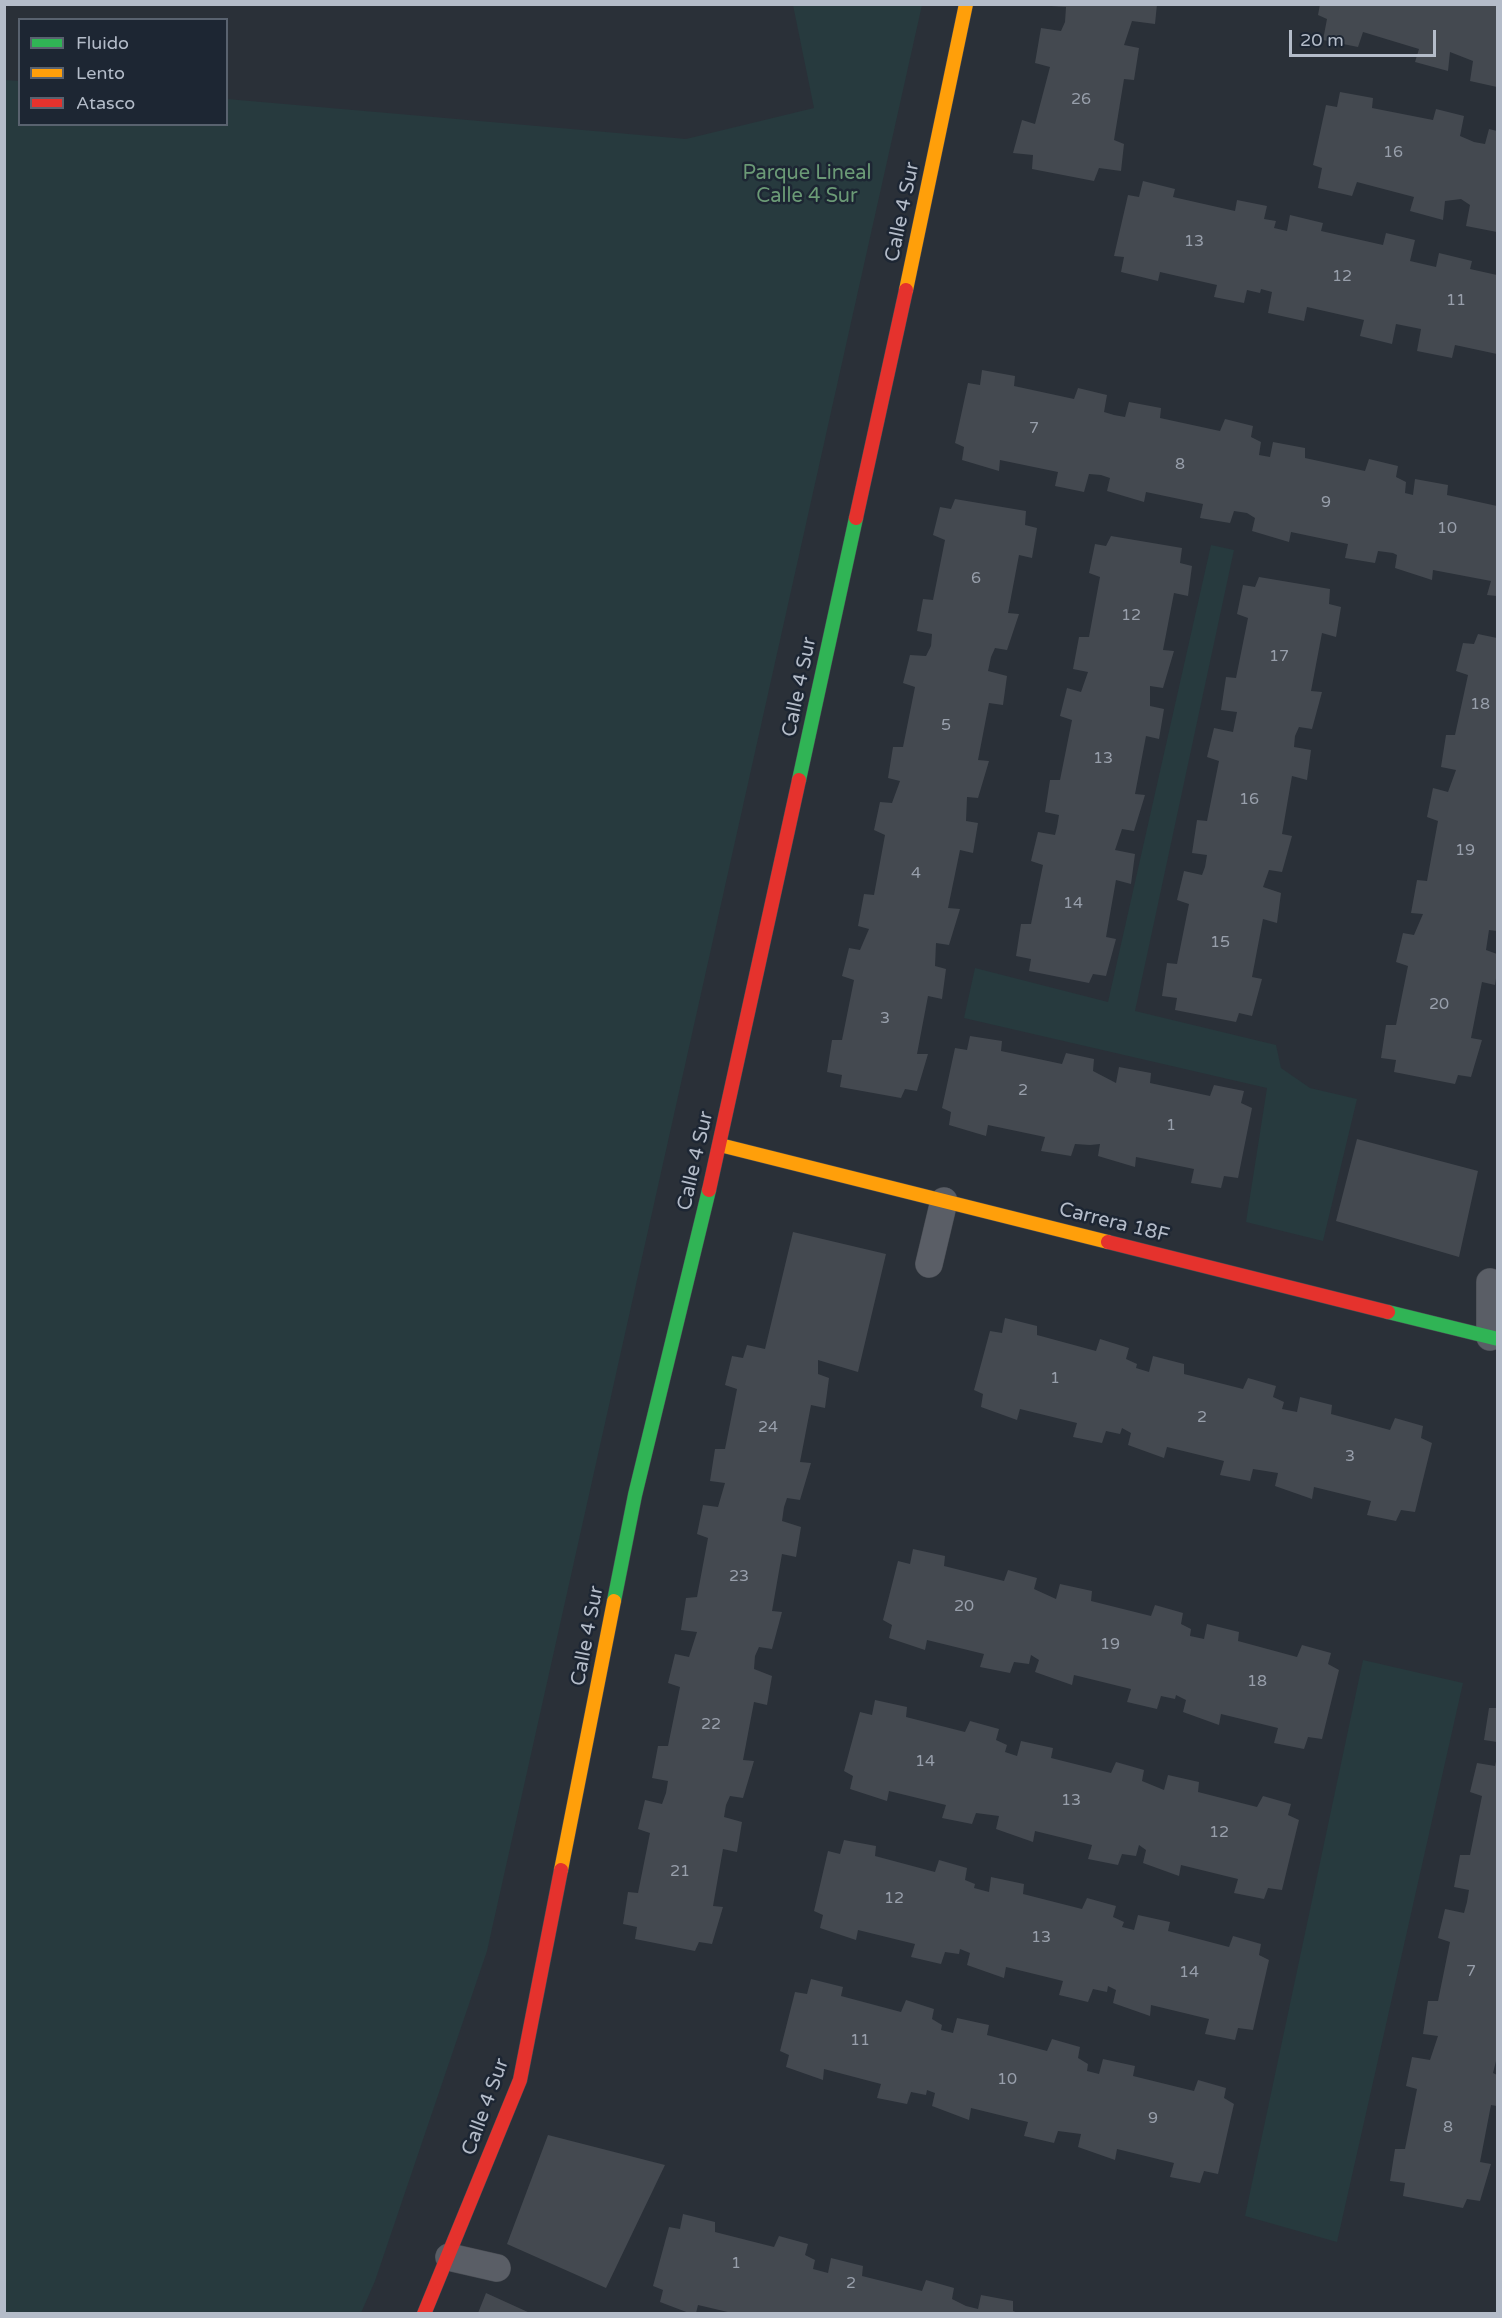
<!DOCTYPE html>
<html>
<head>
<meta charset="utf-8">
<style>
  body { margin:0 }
  #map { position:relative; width:1502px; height:2318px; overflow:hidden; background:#2a3038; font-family:"Varela Round",sans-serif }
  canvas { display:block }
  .frame { position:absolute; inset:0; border:6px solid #b4bcc9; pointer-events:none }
  .legend { position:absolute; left:18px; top:18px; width:210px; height:108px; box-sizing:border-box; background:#1d2633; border:2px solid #59626f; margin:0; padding:8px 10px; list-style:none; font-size:18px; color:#b4bcc9 }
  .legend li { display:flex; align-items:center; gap:12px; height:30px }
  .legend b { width:30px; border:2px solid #59626f }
  .scale { position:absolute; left:1289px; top:30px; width:147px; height:27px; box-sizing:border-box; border:3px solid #b4bcc9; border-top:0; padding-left:8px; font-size:18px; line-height:21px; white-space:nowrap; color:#b4bcc9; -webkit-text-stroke:4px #1d2633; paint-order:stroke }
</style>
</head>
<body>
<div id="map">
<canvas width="1502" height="2318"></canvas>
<div class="frame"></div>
<ul class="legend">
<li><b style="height:8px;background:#30b455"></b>Fluido</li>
<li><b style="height:8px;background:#ff9f0a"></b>Lento</li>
<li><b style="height:8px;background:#e5322d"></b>Atasco</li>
</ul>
<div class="scale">20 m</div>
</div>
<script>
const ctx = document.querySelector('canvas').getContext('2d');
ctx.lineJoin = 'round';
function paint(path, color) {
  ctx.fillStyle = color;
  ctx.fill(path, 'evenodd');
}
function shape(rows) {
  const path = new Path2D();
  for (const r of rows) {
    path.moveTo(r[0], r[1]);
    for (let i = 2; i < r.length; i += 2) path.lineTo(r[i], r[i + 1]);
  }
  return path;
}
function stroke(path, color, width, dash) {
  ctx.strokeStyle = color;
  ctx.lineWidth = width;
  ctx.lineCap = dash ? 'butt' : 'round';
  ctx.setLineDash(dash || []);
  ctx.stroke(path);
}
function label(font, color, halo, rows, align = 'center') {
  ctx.font = font + ' "Varela Round",sans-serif';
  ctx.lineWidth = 5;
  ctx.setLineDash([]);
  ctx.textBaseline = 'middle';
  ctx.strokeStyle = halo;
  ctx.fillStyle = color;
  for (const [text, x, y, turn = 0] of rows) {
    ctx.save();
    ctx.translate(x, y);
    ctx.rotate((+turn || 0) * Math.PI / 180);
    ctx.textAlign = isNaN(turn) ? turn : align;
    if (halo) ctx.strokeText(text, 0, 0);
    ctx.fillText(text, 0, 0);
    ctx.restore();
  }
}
paint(shape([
  [793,5,922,5,487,1951,375,2281,361,2313,5,2313,5,80,19,81,20,124,226,124,227,99,686,139,814,108],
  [1211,545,1234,550,1135,1011,1276,1045,1281,1068,1310,1088,1357,1099,1323,1241,1246,1222,1267,1088,964,1018,975,968,1108,1002],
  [1363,1660,1463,1683,1337,2242,1245,2216]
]), '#273a3e');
paint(shape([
  [1051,4,1157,4,1155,24,1132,21,1124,45,1139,48,1134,80,1124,79,1114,140,1124,144,1121,171,1099,168,1094,181,1032,169,1033,155,1013,153,1022,120,1035,124,1050,67,1035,63,1041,28,1061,31,1065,22,1066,7,1051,6],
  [1320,4,1497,4,1497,87,1470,81,1473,61,1450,52,1448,71,1415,62,1419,49,1363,32,1358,47,1323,40,1327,19,1318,15],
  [1340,92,1373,98,1372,108,1433,120,1436,109,1464,116,1460,136,1474,142,1485,144,1489,129,1497,131,1497,232,1466,226,1470,205,1461,199,1445,201,1443,220,1410,211,1414,197,1357,182,1352,196,1318,188,1322,168,1313,165,1326,105,1337,107],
  [1143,181,1175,189,1173,197,1235,211,1237,200,1267,206,1264,219,1276,221,1274,228,1287,231,1290,215,1323,223,1321,231,1383,245,1386,233,1415,240,1410,261,1436,267,1439,253,1472,261,1470,269,1497,275,1497,354,1455,345,1452,358,1417,351,1421,329,1396,324,1392,344,1360,336,1364,320,1307,307,1304,321,1268,313,1272,292,1261,289,1260,293,1247,290,1244,303,1214,297,1217,285,1160,272,1158,281,1121,272,1124,257,1114,256,1128,195,1139,197],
  [982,370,1015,376,1014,386,1074,399,1078,388,1107,395,1104,412,1114,415,1125,417,1129,402,1161,408,1160,418,1220,431,1225,419,1253,426,1251,437,1261,442,1259,455,1270,457,1273,442,1305,448,1305,458,1365,471,1369,459,1398,466,1396,477,1406,482,1405,493,1413,495,1415,479,1448,485,1447,495,1497,506,1497,596,1487,595,1491,581,1433,570,1432,580,1395,568,1397,555,1393,553,1378,551,1375,563,1345,558,1348,544,1291,532,1289,542,1252,531,1255,518,1247,513,1234,511,1230,523,1200,518,1203,504,1146,492,1144,502,1107,491,1110,478,1101,475,1089,474,1084,492,1055,486,1058,472,1000,460,999,471,962,460,964,447,955,443,968,383,980,385],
  [955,499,1026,511,1025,525,1037,528,1032,558,1019,555,1008,613,1019,614,1007,650,995,648,991,657,988,671,1007,676,1003,705,989,703,978,760,989,761,978,798,967,797,966,821,978,823,973,853,960,850,948,908,960,909,949,945,936,943,935,966,946,969,942,999,928,996,917,1054,928,1054,917,1091,905,1089,901,1098,840,1087,842,1075,827,1072,832,1040,842,1040,854,980,842,976,849,948,860,950,869,929,858,926,864,894,874,895,885,835,874,830,880,802,892,803,900,781,888,778,893,747,903,747,915,687,903,683,910,655,926,656,931,646,932,634,917,631,923,599,933,600,945,540,933,535,940,507,951,509],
  [1111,536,1182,548,1180,563,1192,566,1188,596,1174,593,1163,650,1174,651,1163,688,1150,686,1150,706,1164,709,1159,739,1146,736,1135,794,1145,795,1134,831,1122,829,1115,850,1135,854,1131,884,1116,880,1106,937,1116,939,1106,976,1093,974,1089,983,1029,971,1031,959,1016,956,1021,924,1031,924,1043,865,1031,861,1038,832,1055,835,1057,827,1059,815,1045,812,1050,780,1060,780,1072,720,1060,716,1067,688,1081,692,1088,672,1073,669,1079,637,1089,637,1100,577,1089,573,1095,544,1106,546],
  [1259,577,1330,589,1329,604,1341,607,1336,637,1322,633,1311,691,1322,692,1312,729,1299,727,1295,736,1294,747,1311,750,1307,780,1292,776,1282,834,1292,836,1282,872,1269,870,1263,887,1281,893,1277,923,1263,919,1252,977,1262,979,1252,1016,1239,1013,1236,1022,1175,1010,1177,998,1162,996,1167,963,1177,964,1189,904,1177,900,1184,871,1202,875,1205,867,1207,855,1192,853,1197,820,1207,821,1219,761,1207,757,1214,728,1233,732,1237,712,1221,710,1226,677,1236,678,1248,618,1237,614,1243,585,1255,587],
  [1478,634,1497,638,1497,931,1489,930,1486,950,1497,954,1497,972,1495,985,1482,982,1471,1038,1482,1040,1471,1077,1458,1075,1455,1084,1394,1072,1396,1060,1381,1058,1386,1025,1396,1025,1408,966,1396,962,1403,933,1414,935,1423,914,1411,913,1417,880,1427,881,1438,821,1427,817,1433,788,1448,792,1456,770,1441,767,1446,735,1455,735,1468,675,1456,671,1463,643,1474,644],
  [970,1036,1002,1041,1001,1051,1062,1064,1066,1053,1094,1059,1093,1071,1116,1083,1119,1067,1151,1073,1150,1083,1210,1096,1214,1085,1244,1091,1241,1103,1252,1108,1238,1178,1224,1176,1221,1188,1191,1183,1194,1169,1136,1157,1135,1167,1098,1156,1100,1144,1090,1145,1075,1144,1071,1156,1041,1151,1045,1137,988,1125,986,1136,949,1125,951,1112,942,1108,955,1048,967,1050],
  [1357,1139,1478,1171,1459,1257,1336,1221],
  [793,1232,886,1254,858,1372,818,1360,818,1374,829,1378,825,1408,811,1405,800,1462,811,1463,800,1500,787,1498,784,1507,782,1521,801,1527,796,1557,782,1554,772,1611,782,1612,772,1649,759,1647,755,1656,754,1669,772,1676,767,1705,754,1702,743,1760,754,1761,743,1798,730,1796,726,1805,724,1817,742,1822,737,1852,723,1849,713,1906,723,1907,712,1944,699,1942,695,1951,635,1939,637,1927,623,1924,628,1892,638,1893,650,1833,638,1829,645,1800,662,1804,666,1793,668,1781,652,1778,658,1746,668,1746,680,1687,668,1683,675,1654,689,1657,697,1632,681,1630,686,1598,697,1597,708,1538,697,1534,703,1505,718,1507,725,1483,710,1481,715,1449,725,1449,737,1389,725,1385,732,1356,743,1358,747,1345,765,1349],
  [1005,1318,1037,1326,1037,1335,1096,1351,1100,1339,1129,1348,1126,1359,1137,1364,1136,1368,1149,1372,1153,1356,1184,1364,1184,1374,1243,1389,1248,1378,1276,1386,1273,1397,1284,1402,1282,1409,1297,1412,1300,1397,1332,1405,1331,1414,1390,1430,1395,1418,1423,1426,1421,1438,1432,1443,1415,1512,1401,1510,1396,1521,1367,1515,1371,1501,1314,1487,1312,1499,1275,1486,1278,1473,1253,1469,1250,1481,1220,1475,1224,1461,1167,1447,1164,1458,1128,1445,1131,1433,1122,1428,1120,1434,1106,1431,1102,1443,1073,1437,1077,1423,1020,1409,1017,1420,981,1407,983,1394,974,1390,990,1331,1002,1333],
  [913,1549,945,1556,944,1566,1004,1581,1008,1570,1037,1578,1034,1589,1056,1599,1060,1584,1092,1591,1091,1601,1151,1616,1155,1605,1183,1613,1181,1624,1191,1629,1190,1636,1204,1639,1207,1624,1239,1632,1238,1641,1297,1657,1302,1645,1331,1653,1328,1664,1339,1670,1322,1739,1308,1737,1304,1749,1274,1743,1278,1728,1221,1714,1219,1725,1183,1712,1186,1700,1176,1695,1175,1699,1161,1696,1157,1709,1127,1702,1131,1689,1074,1675,1072,1685,1035,1672,1039,1660,1031,1655,1029,1664,1014,1662,1010,1673,980,1667,984,1654,927,1640,925,1650,889,1638,892,1625,883,1620,898,1561,910,1564],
  [875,1700,907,1707,906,1717,965,1732,970,1721,999,1729,996,1740,1007,1745,1005,1752,1017,1756,1021,1741,1053,1748,1051,1758,1111,1773,1116,1762,1144,1770,1142,1781,1164,1790,1168,1775,1199,1782,1198,1792,1257,1807,1263,1796,1291,1804,1288,1815,1299,1820,1282,1890,1268,1888,1264,1899,1234,1893,1238,1879,1181,1865,1179,1876,1143,1863,1146,1850,1139,1845,1136,1856,1122,1854,1118,1865,1088,1859,1092,1845,1035,1831,1033,1842,996,1829,999,1816,976,1813,972,1824,942,1818,946,1805,889,1791,887,1801,850,1789,853,1776,844,1771,860,1712,872,1715],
  [1489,1708,1497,1708,1497,1742,1484,1740],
  [1497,1757,1497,2057,1493,2073,1497,2075,1497,2106,1491,2105,1480,2162,1491,2164,1480,2201,1467,2199,1463,2208,1403,2196,1405,2183,1390,2181,1395,2149,1405,2149,1417,2089,1406,2086,1412,2057,1430,2060,1438,2036,1423,2034,1428,2001,1438,2001,1450,1942,1438,1938,1445,1909,1464,1913,1467,1902,1469,1890,1454,1887,1460,1855,1470,1855,1482,1796,1470,1792,1477,1763,1495,1766],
  [844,1840,876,1846,875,1856,935,1872,939,1860,967,1868,965,1880,975,1884,974,1888,989,1892,991,1877,1024,1884,1023,1894,1082,1909,1087,1898,1116,1906,1113,1917,1124,1922,1122,1927,1134,1930,1138,1915,1170,1922,1168,1931,1229,1947,1233,1936,1261,1944,1259,1955,1269,1960,1253,2030,1238,2028,1235,2040,1205,2034,1209,2019,1151,2005,1150,2016,1113,2003,1116,1990,1108,1986,1107,1992,1093,1989,1088,2002,1059,1995,1063,1981,1006,1967,1004,1978,967,1965,970,1953,960,1949,959,1954,945,1952,941,1964,911,1957,915,1944,858,1930,856,1940,820,1928,823,1915,814,1911,828,1851,840,1854],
  [811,1979,843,1987,841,1996,901,2012,906,2000,934,2009,932,2019,942,2025,941,2030,953,2033,957,2018,989,2025,987,2035,1047,2051,1052,2039,1080,2047,1078,2058,1088,2064,1087,2071,1099,2074,1103,2059,1135,2066,1133,2076,1194,2091,1198,2080,1226,2088,1224,2098,1234,2104,1218,2174,1204,2171,1200,2183,1170,2177,1174,2163,1117,2149,1115,2160,1078,2147,1081,2134,1058,2131,1054,2143,1024,2136,1028,2122,971,2108,969,2120,932,2106,935,2093,927,2090,926,2095,911,2092,907,2104,877,2098,881,2084,824,2069,823,2080,786,2067,789,2055,780,2051,795,1992,807,1994],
  [548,2135,665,2165,606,2288,507,2244],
  [683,2214,715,2222,715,2232,774,2247,779,2236,808,2244,805,2255,815,2260,813,2269,828,2273,831,2258,863,2266,862,2276,922,2291,926,2280,954,2288,952,2299,966,2306,978,2309,981,2295,1013,2301,1013,2311,1018,2313,732,2313,698,2305,696,2313,689,2313,660,2302,663,2290,653,2286,669,2227,680,2229],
  [486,2293,530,2313,478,2313]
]), '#444950');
const lane = shape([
  [929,1264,944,1201],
  [1490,1337,1490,1282],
  [449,2257,497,2268]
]);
const fast = shape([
  [799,780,856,518],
  [1388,1312,1498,1339],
  [614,1601,635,1495,709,1190]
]);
const slow = shape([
  [906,290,966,4],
  [720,1145,1108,1242],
  [561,1870,614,1601]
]);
const jam = shape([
  [856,518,906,290],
  [709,1190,799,780],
  [1108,1242,1388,1312],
  [424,2314,520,2080,561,1870]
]);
stroke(lane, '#484c53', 28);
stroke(fast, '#484c53', 15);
stroke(slow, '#484c53', 15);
stroke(jam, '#484c53', 15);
stroke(lane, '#5a5e66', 27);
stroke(fast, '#30b455', 14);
stroke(slow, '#ff9f0a', 14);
stroke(jam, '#e5322d', 14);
label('16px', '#989fab', null, [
  ["26",1081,100],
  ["16",1393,153],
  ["13",1194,242],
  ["12",1342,277],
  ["11",1456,301],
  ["7",1034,429],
  ["8",1180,465],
  ["9",1326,503],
  ["10",1447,529],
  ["6",976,579],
  ["12",1131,616],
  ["17",1279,657],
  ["18",1480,705],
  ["5",946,726],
  ["13",1103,759],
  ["16",1249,800],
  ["19",1465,851],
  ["4",916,874],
  ["14",1073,904],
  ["15",1220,943],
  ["20",1439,1005],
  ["3",885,1019],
  ["2",1023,1091],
  ["1",1171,1126],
  ["1",1055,1379],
  ["2",1202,1418],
  ["24",768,1428],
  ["3",1350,1457],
  ["23",739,1577],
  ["20",964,1607],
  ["19",1110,1645],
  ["18",1257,1682],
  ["22",711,1725],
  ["14",925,1762],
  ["13",1071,1801],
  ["12",1219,1833],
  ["21",680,1872],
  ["12",894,1899],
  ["13",1041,1938],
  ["7",1471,1972],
  ["14",1189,1973],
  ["11",860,2041],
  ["10",1007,2080],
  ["9",1153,2119],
  ["8",1448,2128],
  ["1",736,2264],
  ["2",851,2284]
]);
label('20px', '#6b9a76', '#1d2633', [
  ["Parque Lineal",807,174],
  ["Calle 4 Sur",807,197]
]);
label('20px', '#b4bcc9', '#1d2633', [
  ["Calle 4 Sur",903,212,-78],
  ["Calle 4 Sur",800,687,-78],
  ["Calle 4 Sur",696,1161,-77],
  ["Carrera 18F",1114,1223,14],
  ["Calle 4 Sur",588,1636,-79],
  ["Calle 4 Sur",486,2107,-70]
]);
</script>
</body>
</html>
